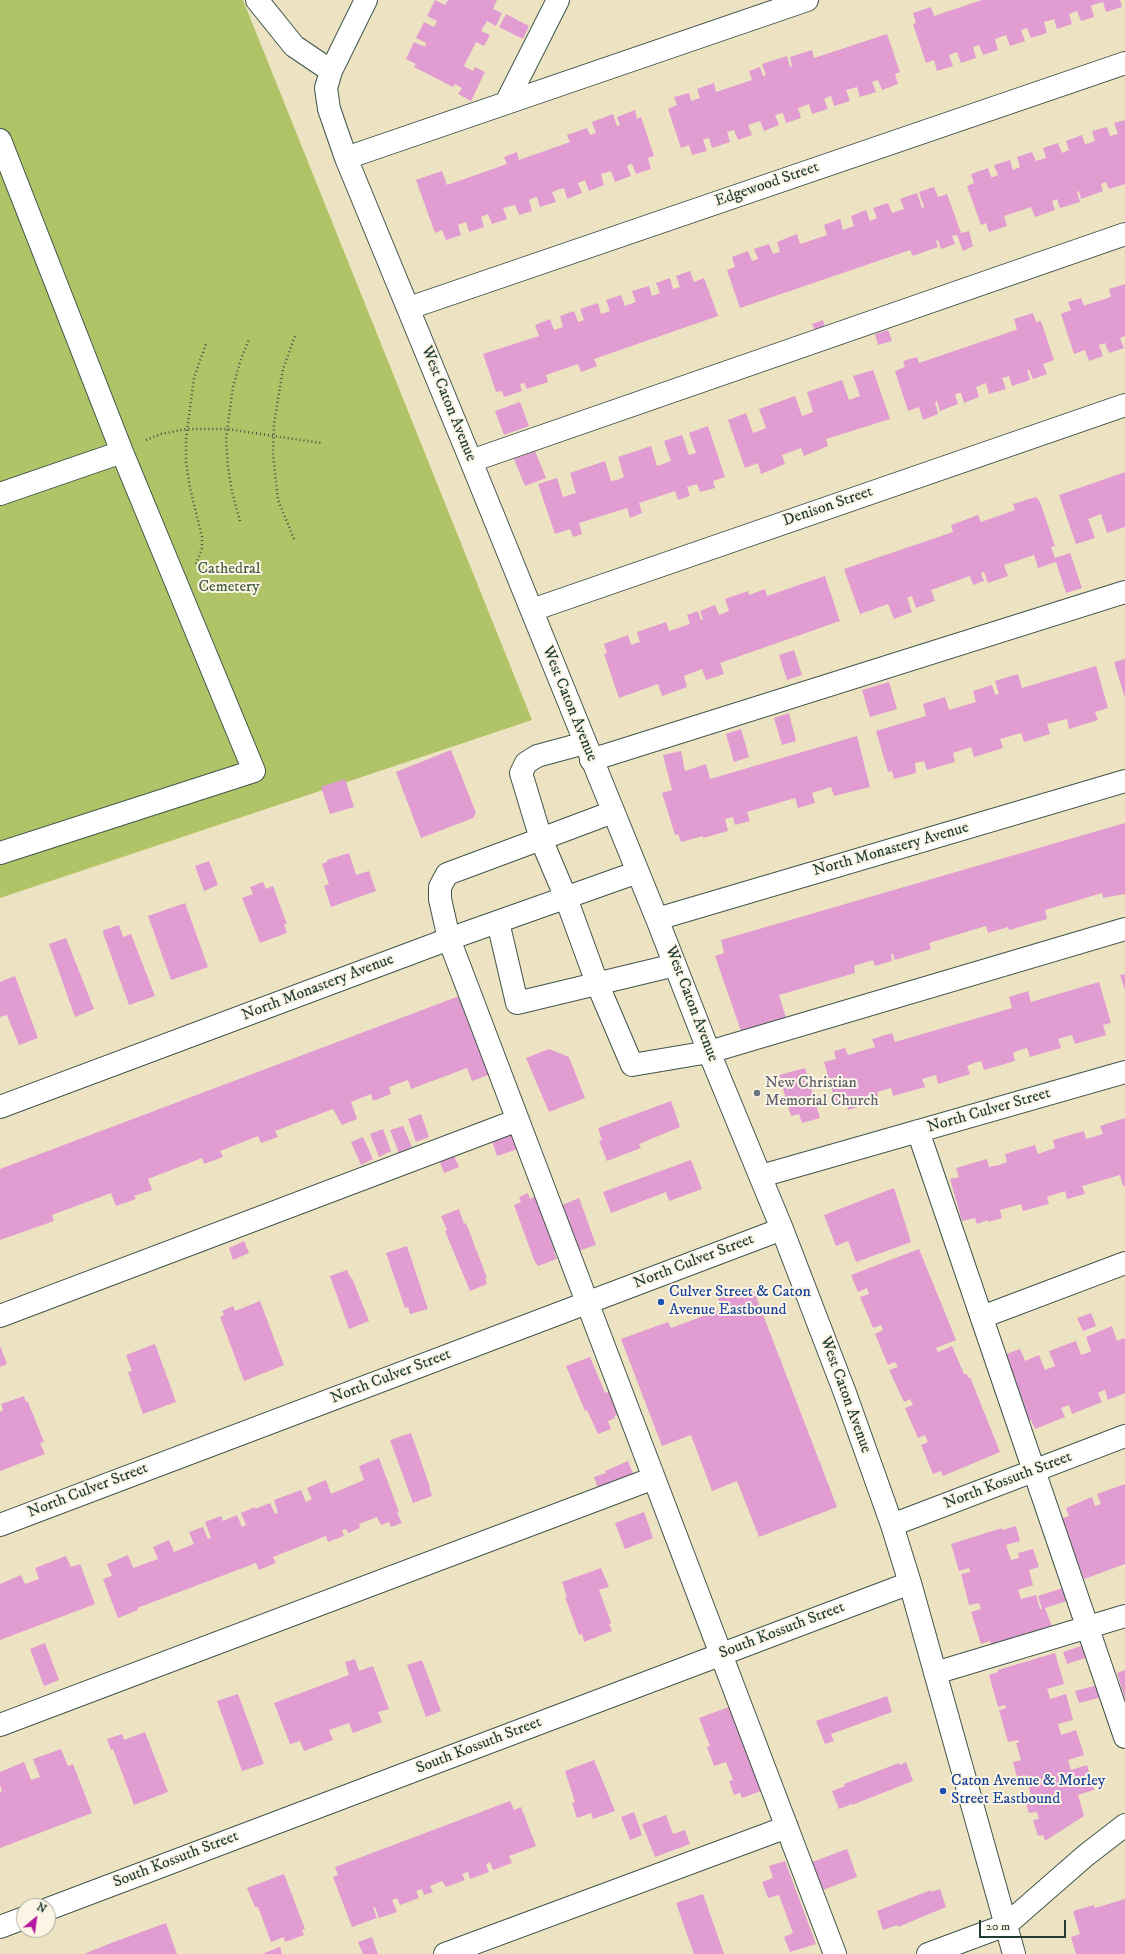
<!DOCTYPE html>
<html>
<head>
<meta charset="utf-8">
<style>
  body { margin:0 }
  #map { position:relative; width:1125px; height:1954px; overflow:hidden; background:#ede3c2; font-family:"IM FELL DW Pica",serif }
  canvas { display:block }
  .north { position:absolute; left:16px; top:1898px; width:40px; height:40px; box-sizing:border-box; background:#fcf5e5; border:1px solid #a4ab9e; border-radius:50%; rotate:29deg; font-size:11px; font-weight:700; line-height:16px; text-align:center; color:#1f3d34 }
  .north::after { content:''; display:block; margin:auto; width:14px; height:18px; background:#b5179e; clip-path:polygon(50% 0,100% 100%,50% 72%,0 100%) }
  .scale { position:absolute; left:979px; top:1920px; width:87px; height:18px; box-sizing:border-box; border:2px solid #1f3d34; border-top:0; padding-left:5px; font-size:12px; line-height:14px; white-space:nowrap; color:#1f3d34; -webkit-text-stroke:3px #fcf5e5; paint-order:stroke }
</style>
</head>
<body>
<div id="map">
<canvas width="1125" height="1954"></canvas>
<div class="north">N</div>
<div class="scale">20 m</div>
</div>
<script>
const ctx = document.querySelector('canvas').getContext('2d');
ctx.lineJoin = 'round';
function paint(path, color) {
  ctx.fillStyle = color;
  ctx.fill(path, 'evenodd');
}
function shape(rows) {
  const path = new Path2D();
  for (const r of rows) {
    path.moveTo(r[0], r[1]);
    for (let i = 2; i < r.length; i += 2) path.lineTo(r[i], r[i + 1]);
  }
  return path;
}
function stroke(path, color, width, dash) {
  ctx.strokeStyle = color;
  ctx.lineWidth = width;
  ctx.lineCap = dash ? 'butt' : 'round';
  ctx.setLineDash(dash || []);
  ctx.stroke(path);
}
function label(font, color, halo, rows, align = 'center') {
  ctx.font = font + ' "IM FELL DW Pica",serif';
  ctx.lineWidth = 4;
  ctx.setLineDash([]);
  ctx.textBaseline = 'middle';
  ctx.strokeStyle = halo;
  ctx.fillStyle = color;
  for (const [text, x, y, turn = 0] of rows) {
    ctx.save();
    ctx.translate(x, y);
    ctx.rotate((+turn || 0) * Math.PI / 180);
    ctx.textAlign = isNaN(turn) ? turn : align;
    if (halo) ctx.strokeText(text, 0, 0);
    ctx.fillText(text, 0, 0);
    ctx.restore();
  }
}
paint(shape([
  [0,0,243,0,532,720,0,898]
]), '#b0c367');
paint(shape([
  [435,0,445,5,448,0,497,0,493,9,502,13,496,26,487,21,481,31,490,35,484,46,476,42,464,66,473,71,475,67,485,72,471,101,458,94,462,88,455,84,453,87,414,67,416,64,406,59,414,42,425,47,426,43,416,38,424,22,434,27,437,21,427,16],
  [982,0,1120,0,1122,7,1106,12,1103,2,1096,4,1091,6,1094,17,1081,21,1077,11,1069,14,1072,24,1057,29,1054,19,1048,21,1044,22,1047,33,1031,38,1027,28,1021,30,1025,41,1010,46,1006,35,995,39,998,50,983,55,979,45,973,47,976,58,961,63,957,52,949,55,953,66,937,71,934,60,926,63,913,24,916,23,913,13,931,7,934,16],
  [506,14,529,26,523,39,499,27],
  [887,34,900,72,895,74,898,84,882,90,878,80,872,82,876,92,860,97,857,87,846,90,850,101,834,106,831,96,828,97,824,99,828,109,812,114,809,104,798,108,801,118,786,123,783,113,775,115,779,125,764,131,760,121,748,125,752,135,738,140,734,130,727,132,730,142,712,148,709,138,705,139,703,140,707,151,692,155,689,145,681,148,668,109,677,105,674,97,689,93,691,101,700,98,697,89,714,83,716,92,752,80,749,71,760,67,763,76,766,75,762,64,787,56,790,67,792,66,790,57,812,50,814,58],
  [635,110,637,119,641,117,654,156,648,158,651,169,636,174,632,164,630,164,627,166,631,176,615,182,611,171,601,174,604,185,589,191,585,180,583,181,578,183,582,193,567,199,564,188,557,190,552,192,556,202,540,207,537,197,533,198,529,200,532,211,519,215,515,205,503,208,507,219,492,224,488,214,481,217,484,227,469,232,466,222,460,224,458,225,461,235,446,240,442,230,435,233,416,180,442,171,447,185,507,164,504,157,517,152,519,160,570,142,567,135,587,128,590,135,596,133,592,122,613,114,617,126,620,125,617,117],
  [1125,120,1125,184,1109,189,1106,182,1101,184,1103,191,1081,199,1079,191,1077,192,1080,202,1060,208,1057,199,1052,201,1055,210,1035,217,1031,207,1004,216,1007,226,989,232,986,223,981,225,967,186,974,183,971,174,988,168,991,177,993,177,998,175,994,165,1010,160,1013,170,1020,167,1017,157,1032,152,1036,161,1046,158,1043,148,1058,143,1062,153,1069,150,1066,141,1082,135,1085,144,1090,143,1095,141,1092,131,1107,127,1110,136,1118,134,1114,123],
  [934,187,938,197,947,194,961,233,969,231,973,246,963,251,957,235,952,236,955,244,941,249,938,240,936,241,938,247,913,256,910,250,740,308,727,270,735,267,732,257,748,251,752,261,758,259,754,249,769,244,773,254,780,252,777,242,797,234,800,244,827,235,824,225,840,219,843,230,854,226,851,216,866,210,870,221,877,218,873,208,888,203,892,213,904,209,900,199,917,193,922,208,924,207,919,192],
  [690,271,694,282,704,278,718,316,594,359,597,366,581,372,578,364,546,375,548,382,527,389,524,383,520,384,522,391,504,397,502,391,496,392,483,354,539,336,535,325,550,319,554,330,563,327,560,316,574,311,578,322,584,320,580,309,598,303,601,314,610,311,606,300,621,295,625,306,630,304,636,302,632,291,649,286,652,296,660,293,656,283,670,278,673,289,680,287,676,276],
  [1125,284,1125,336,1120,338,1124,348,1109,353,1105,343,1099,345,1103,356,1089,361,1085,350,1074,354,1061,314,1071,310,1068,302,1081,298,1084,306,1086,305,1111,297,1109,289],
  [1033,313,1036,322,1041,321,1054,360,1043,364,1047,374,1033,379,1029,370,1027,370,1030,380,1012,386,1009,376,1002,378,1006,389,989,394,986,383,976,387,979,397,964,403,961,393,958,393,955,395,958,404,940,411,937,401,935,402,938,414,923,420,919,407,908,411,895,371,905,367,903,361,917,357,919,363,1016,330,1017,329,1014,319],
  [823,320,825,327,815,331,812,324],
  [888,330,892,341,878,345,875,334],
  [873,370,890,419,826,439,828,446,804,456,801,448,782,455,785,464,761,474,758,463,745,468,728,420,746,413,753,433,761,430,766,428,759,409,795,396,802,416,813,412,807,392,842,380,849,400,860,396,853,376],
  [520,402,529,426,504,435,495,411],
  [708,426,725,477,713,481,715,488,700,492,697,484,687,487,690,496,678,500,675,491,639,503,642,513,630,518,627,508,579,523,582,534,573,537,570,529,555,534,538,484,557,478,563,497,576,493,570,473,605,461,611,481,617,480,624,477,618,457,651,446,657,466,671,461,664,441,682,435,689,455,696,453,689,433],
  [535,451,546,478,525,486,514,459],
  [1125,472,1125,527,1107,533,1101,514,1088,519,1095,538,1076,544,1059,495],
  [1036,497,1040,502,1055,546,1051,547,1055,558,1070,553,1082,588,1066,593,1056,562,1038,568,1034,555,1004,565,1008,576,988,583,984,572,981,573,984,581,973,585,970,576,931,590,935,601,916,608,912,596,907,598,912,612,894,619,888,604,860,614,844,569,953,532,951,525,978,515,981,522,1015,510,1013,504],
  [825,576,840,621,720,663,724,674,706,680,702,669,684,676,687,687,676,691,662,696,658,684,619,698,604,654,607,653,604,644,628,635,631,645,640,642,637,632,666,622,669,631,690,624,687,615,698,611,701,620,703,619,700,611,715,605,719,615,729,611,725,599,748,591,749,595,765,589,767,596],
  [794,650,802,675,787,680,779,655],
  [1125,659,1125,698,1114,662],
  [1096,666,1108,708,1095,712,1098,720,1069,729,1067,719,1047,724,1050,734,1024,742,1021,733,1000,739,1003,748,974,757,971,747,953,753,955,762,927,770,924,761,915,763,916,773,894,779,892,771,888,772,876,731,926,716,923,704,945,697,949,710,976,702,973,691,992,685,995,695,999,694,995,681,1018,674,1022,688],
  [889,682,897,709,870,717,862,690],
  [789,713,796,741,782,745,774,718],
  [741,729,749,757,734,762,726,734],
  [857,736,870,787,834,796,831,787,812,793,815,803,798,808,795,798,747,812,750,821,735,825,733,817,725,819,728,831,703,838,703,836,681,842,678,834,675,835,662,793,672,790,663,755,681,751,685,771,706,764,710,779],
  [451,750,476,813,473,818,421,838,396,772],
  [345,779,354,807,330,814,321,787],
  [1125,823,1125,894,1103,898,1102,893,1045,910,1047,919,1009,930,1008,927,988,933,986,926,929,943,931,949,895,960,893,954,891,954,892,961,875,966,873,960,854,966,855,973,779,995,787,1021,742,1034,715,956,724,953,721,940],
  [349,853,356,875,369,871,376,891,331,907,324,886,329,884,322,864,327,862,327,860],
  [209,861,218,885,204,891,195,866],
  [263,882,266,889,273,886,287,924,284,924,287,933,260,943,242,898,253,894,250,887],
  [185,903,208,967,171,980,148,916],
  [119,925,123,937,131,934,155,996,129,1005,103,933,104,930],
  [66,938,94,1009,75,1017,49,944],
  [1125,974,1125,990,1120,975],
  [15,976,38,1038,19,1045,7,1015,0,1017,0,982],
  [1099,982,1111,1023,1103,1025,1106,1035,1075,1044,1072,1035,1058,1039,1061,1048,1030,1057,1027,1048,1020,1050,1013,1053,1015,1061,984,1070,981,1061,974,1063,967,1066,970,1074,938,1084,936,1075,922,1079,925,1087,893,1096,891,1088,877,1092,879,1101,848,1110,846,1101,836,1104,824,1062,836,1059,834,1051,845,1048,848,1055,875,1047,872,1039,892,1033,895,1042,1012,1008,1009,997,1028,991,1031,1002],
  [462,995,491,1074,472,1081,467,1068,411,1089,408,1080,389,1087,391,1094,373,1101,371,1094,351,1102,357,1119,342,1125,333,1109,275,1131,278,1137,261,1143,258,1136,220,1151,223,1157,204,1164,202,1158,148,1179,152,1190,134,1196,136,1199,116,1206,111,1193,52,1215,54,1221,0,1240,0,1169],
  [549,1049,569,1057,585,1098,549,1112,526,1058],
  [805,1068,820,1118,802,1123,799,1114,791,1116,779,1075],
  [671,1101,680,1127,639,1144,641,1148,607,1161,599,1141,602,1140,598,1128],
  [421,1114,429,1137,416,1142,408,1119],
  [1125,1118,1125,1186,1123,1186,1120,1175,1082,1186,1085,1194,1067,1199,1065,1191,1047,1197,1049,1204,1023,1211,1021,1204,1000,1210,1002,1218,988,1222,988,1220,977,1224,975,1218,962,1221,950,1179,959,1177,956,1168,987,1159,989,1167,999,1165,1007,1162,1005,1154,1035,1145,1038,1154,1055,1148,1053,1140,1084,1131,1086,1139,1103,1134,1100,1126],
  [403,1126,412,1147,399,1153,390,1130],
  [383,1129,391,1151,379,1157,370,1134],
  [513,1133,518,1149,497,1156,492,1141],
  [363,1137,373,1159,361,1165,351,1142],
  [454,1156,459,1167,444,1173,440,1162],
  [691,1160,702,1189,669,1201,666,1192,611,1213,603,1192],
  [894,1188,911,1242,856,1262,848,1241,836,1246,824,1215],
  [528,1193,530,1199,536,1196,556,1251,554,1252,557,1259,538,1266,534,1260,514,1205,521,1202,519,1197],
  [579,1198,596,1245,578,1251,560,1206],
  [459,1209,464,1224,466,1223,487,1278,485,1278,487,1284,470,1291,445,1231,447,1230,441,1216],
  [244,1241,249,1253,233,1260,229,1248],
  [407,1246,428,1309,410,1314,408,1307,405,1308,386,1253],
  [919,1249,956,1340,936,1348,938,1352,952,1346,964,1374,967,1374,968,1378,970,1377,1000,1452,943,1476,941,1471,933,1474,921,1445,928,1442,925,1435,918,1438,905,1408,913,1405,911,1401,911,1399,904,1402,889,1370,898,1367,895,1362,888,1365,875,1334,883,1330,882,1327,881,1325,873,1328,860,1297,869,1294,867,1288,858,1292,851,1275],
  [347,1270,351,1279,352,1278,369,1321,349,1329,330,1276],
  [752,1286,837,1507,759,1537,737,1481,712,1491,691,1435,662,1446,621,1339,668,1322,671,1328,722,1309,718,1298],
  [260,1301,284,1365,244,1381,220,1317,224,1315,222,1311,233,1306,235,1311],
  [1091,1313,1096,1326,1083,1331,1077,1318],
  [1112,1326,1117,1341,1124,1338,1125,1340,1125,1393,1108,1400,1105,1390,1102,1391,1098,1393,1102,1402,1072,1414,1069,1405,1061,1408,1065,1417,1035,1429,1031,1420,1026,1422,1001,1356,1020,1349,1025,1361,1039,1355,1045,1370,1055,1366,1049,1351,1076,1341,1081,1355,1087,1353,1091,1351,1086,1337],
  [155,1344,176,1402,143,1414,128,1372,132,1371,126,1355],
  [0,1346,7,1364,0,1367],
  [590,1357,605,1393,611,1391,620,1414,614,1416,615,1418,608,1421,611,1429,598,1434,587,1410,585,1411,566,1366],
  [24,1396,26,1402,28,1402,44,1442,40,1443,45,1454,0,1471,0,1412,3,1410,1,1404],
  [411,1433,430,1487,429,1487,432,1496,413,1503,390,1440],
  [379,1458,399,1512,397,1513,402,1523,391,1527,389,1522,381,1525,377,1517,359,1524,360,1528,348,1533,346,1529,342,1530,344,1536,328,1542,326,1536,273,1557,276,1563,259,1570,256,1563,137,1608,138,1610,118,1618,103,1579,112,1576,107,1564,128,1555,133,1568,158,1559,153,1547,169,1540,174,1552,194,1544,189,1532,203,1527,208,1539,211,1538,205,1522,221,1516,223,1521,237,1515,242,1527,246,1525,241,1513,255,1507,255,1509,270,1503,275,1514,278,1513,274,1500,301,1490,306,1502,312,1499,307,1488,326,1480,331,1494,364,1480,359,1466],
  [628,1461,634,1476,611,1485,610,1483,598,1488,594,1477,606,1473,605,1471],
  [1125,1484,1125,1564,1084,1579,1061,1519,1069,1516,1066,1508,1092,1497,1095,1506,1101,1504,1097,1494],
  [644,1512,653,1538,625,1549,615,1523],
  [1016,1526,1020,1541,1006,1545,1011,1560,1019,1558,1018,1553,1033,1549,1039,1567,1029,1570,1033,1585,1018,1590,1021,1599,1036,1595,1040,1609,1042,1609,1038,1596,1063,1588,1067,1601,1045,1608,1052,1627,991,1644,990,1641,981,1644,971,1612,981,1609,979,1603,969,1605,961,1574,970,1572,969,1568,959,1571,951,1544,1002,1528,1002,1530],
  [66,1556,71,1567,80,1564,95,1604,0,1640,0,1584,21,1575,25,1584,39,1579,35,1568],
  [601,1568,609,1587,599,1590,611,1623,609,1624,612,1631,584,1642,582,1634,579,1635,565,1597,567,1597,562,1582],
  [45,1643,59,1680,44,1686,30,1649],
  [1087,1644,1091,1656,1067,1664,1063,1652],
  [1055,1653,1064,1684,1047,1689,1049,1694,1050,1699,1066,1694,1073,1720,1058,1724,1061,1735,1076,1730,1084,1755,1068,1760,1071,1770,1087,1765,1094,1790,1078,1795,1084,1816,1045,1841,1043,1835,1038,1836,1033,1820,1039,1819,1037,1812,1029,1813,1024,1798,1031,1795,1025,1775,1017,1777,1013,1762,1021,1760,1016,1743,1019,1742,1018,1740,1008,1742,999,1710,1006,1708,1005,1705,998,1707,989,1675,998,1672,998,1670],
  [355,1659,359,1671,373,1666,389,1709,378,1712,382,1722,353,1733,349,1723,329,1730,333,1740,304,1751,300,1741,290,1744,274,1703,349,1675,345,1662],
  [422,1660,441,1711,426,1717,407,1665],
  [1125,1670,1125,1700,1117,1673],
  [1098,1685,1102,1697,1079,1703,1075,1691],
  [238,1694,264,1764,242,1771,217,1701],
  [887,1696,892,1712,831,1734,834,1741,825,1744,816,1721],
  [729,1707,731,1714,733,1713,761,1791,742,1798,740,1793,734,1795,729,1781,733,1780,726,1762,714,1766,707,1747,710,1746,699,1718],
  [145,1732,168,1792,134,1805,113,1749,111,1750,107,1739,122,1734,124,1740],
  [61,1749,68,1766,73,1764,92,1813,0,1848,0,1792,2,1791,0,1785,0,1772,24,1762,31,1780,40,1777,33,1759],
  [594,1760,615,1811,593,1819,591,1813,577,1818,572,1803,575,1802,565,1771],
  [906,1762,913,1781,852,1805,852,1804,839,1809,832,1791,845,1786,844,1784,899,1763,900,1765],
  [510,1801,514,1810,521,1807,536,1846,509,1856,512,1863,493,1870,490,1862,486,1865,489,1872,470,1879,468,1872,462,1874,465,1880,446,1887,442,1881,430,1886,433,1892,424,1895,422,1889,416,1891,419,1898,400,1905,397,1898,392,1900,397,1912,379,1918,375,1907,373,1907,377,1918,352,1927,333,1877,338,1875,335,1867],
  [634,1812,642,1835,630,1840,621,1817],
  [666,1815,673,1834,685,1830,690,1844,655,1857,642,1824],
  [847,1849,857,1877,823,1890,812,1862],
  [785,1861,816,1944,790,1952,784,1937,793,1933,779,1895,768,1898,762,1882,773,1878,769,1866],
  [284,1874,305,1929,302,1930,304,1935,285,1942,284,1937,271,1942,258,1907,255,1907,247,1888],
  [940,1889,946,1907,898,1927,897,1925,883,1930,877,1911,931,1890,931,1892],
  [703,1894,724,1954,694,1954,676,1903],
  [1125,1899,1125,1954,1076,1954,1071,1937,1080,1934,1073,1911,1094,1905,1095,1908],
  [166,1923,177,1954,84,1954,111,1943],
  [372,1937,378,1954,363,1954,358,1942],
  [280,1947,282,1954,262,1954]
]), '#e19cd1');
const minor = shape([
  [257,0,294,46,331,71],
  [366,0,331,71,326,88,329,109,346,158,471,461,657,919,709,1052,782,1229,845,1393,892,1525,910,1583,1014,1954],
  [506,103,558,0],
  [0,140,122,452,254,771,0,853],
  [346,158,807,0],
  [409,308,1125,63],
  [471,461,1125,234],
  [0,494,122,452],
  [532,610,1125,405],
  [585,743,537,756,526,763,521,773,541,839,613,812],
  [591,760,1125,592],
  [657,919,1125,781],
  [498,922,517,1003,675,965],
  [0,1107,449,939,638,872],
  [918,1131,1125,1737],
  [761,1176,1125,1072],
  [0,1316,518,1120],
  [982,1317,1125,1263],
  [0,1525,782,1229],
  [892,1525,1125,1436],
  [935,1673,1125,1616],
  [0,1725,654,1478],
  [48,1909,910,1583],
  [0,1927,24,1918],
  [445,1954,787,1827],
  [835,1954,449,939,440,899,440,887,447,874,541,839,566,898,597,983,632,1065,709,1052,1125,929],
  [928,1954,1006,1925,1085,1856,1125,1825]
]);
stroke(minor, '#3e5649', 24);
stroke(shape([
  [146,440,161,434,187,429,227,429,321,443],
  [240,521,232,492,228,467,226,439,233,387,240,362,249,339],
  [294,539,278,500,273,454,274,424,283,369,295,336],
  [196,564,202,548,202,537,190,488,186,462,186,439,194,378,206,344]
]), '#3e5649', 2.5, [1, 3]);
stroke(minor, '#fff', 22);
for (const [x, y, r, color] of [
  [757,1093,4,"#6b7280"],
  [661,1302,4,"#1a4fb4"],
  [943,1791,4,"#1a4fb4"]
]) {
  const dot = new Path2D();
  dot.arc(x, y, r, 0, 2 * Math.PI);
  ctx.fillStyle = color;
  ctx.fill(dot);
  stroke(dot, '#fcf5e5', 1.5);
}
label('16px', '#1f3d34', '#fcf5e5', [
  ["Edgewood Street",767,185,-19],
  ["West Caton Avenue",448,404,68],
  ["Denison Street",828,507,-19],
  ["West Caton Avenue",569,704,68],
  ["North Monastery Avenue",891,850,-16],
  ["North Monastery Avenue",318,988,-21],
  ["West Caton Avenue",691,1004,69],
  ["North Culver Street",989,1111,-16],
  ["North Culver Street",694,1262,-21],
  ["North Culver Street",391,1377,-21],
  ["West Caton Avenue",845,1395,70],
  ["North Kossuth Street",1008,1481,-21],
  ["North Culver Street",88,1491,-21],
  ["South Kossuth Street",782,1631,-21],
  ["South Kossuth Street",479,1746,-21],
  ["South Kossuth Street",176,1860,-21]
]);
label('16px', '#435e41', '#fcf5e5', [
  ["Cathedral",229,570],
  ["Cemetery",229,588]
]);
label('16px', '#5b616d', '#fcf5e5', [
  ["New Christian",765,1084],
  ["Memorial Church",765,1102]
], 'left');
label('16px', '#164399', '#fcf5e5', [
  ["Culver Street & Caton",669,1293],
  ["Avenue Eastbound",669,1311],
  ["Caton Avenue & Morley",951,1782],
  ["Street Eastbound",951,1800]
], 'left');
</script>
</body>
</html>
